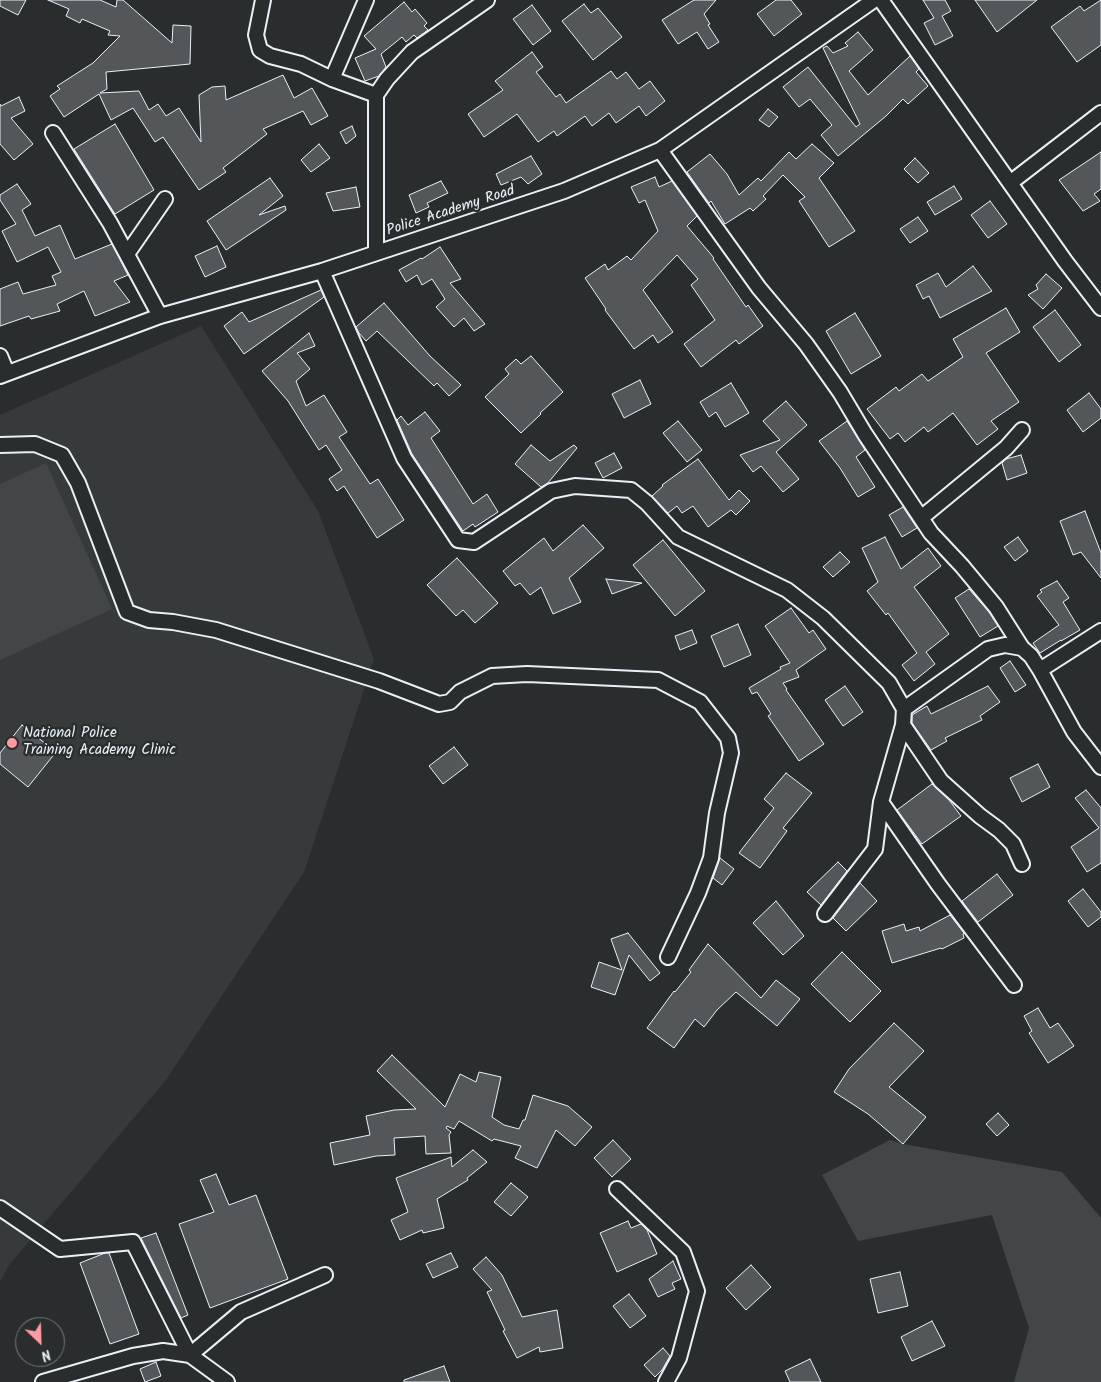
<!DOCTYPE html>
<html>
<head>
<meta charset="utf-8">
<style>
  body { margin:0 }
  #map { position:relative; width:1101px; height:1382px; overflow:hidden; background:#2a2d2e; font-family:Kalam,sans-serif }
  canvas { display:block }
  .north { position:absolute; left:15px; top:1317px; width:50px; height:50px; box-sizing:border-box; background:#2a2d2e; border:1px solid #767b7f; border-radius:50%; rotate:156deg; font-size:14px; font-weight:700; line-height:20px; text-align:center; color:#e8f1f8 }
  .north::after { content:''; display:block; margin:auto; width:18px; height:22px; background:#ff9aa2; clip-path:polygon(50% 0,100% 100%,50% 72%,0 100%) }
</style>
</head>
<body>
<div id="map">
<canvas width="1101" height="1382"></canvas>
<div class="north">N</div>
</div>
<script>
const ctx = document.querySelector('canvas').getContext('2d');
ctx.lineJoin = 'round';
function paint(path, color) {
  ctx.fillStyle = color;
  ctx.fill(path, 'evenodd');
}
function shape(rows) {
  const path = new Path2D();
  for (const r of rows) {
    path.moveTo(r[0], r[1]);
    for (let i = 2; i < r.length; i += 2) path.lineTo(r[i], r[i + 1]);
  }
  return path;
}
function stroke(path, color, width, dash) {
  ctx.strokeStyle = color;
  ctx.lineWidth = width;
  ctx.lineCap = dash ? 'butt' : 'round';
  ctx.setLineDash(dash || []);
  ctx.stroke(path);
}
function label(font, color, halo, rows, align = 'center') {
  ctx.font = font + ' Kalam,sans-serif';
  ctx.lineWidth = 4.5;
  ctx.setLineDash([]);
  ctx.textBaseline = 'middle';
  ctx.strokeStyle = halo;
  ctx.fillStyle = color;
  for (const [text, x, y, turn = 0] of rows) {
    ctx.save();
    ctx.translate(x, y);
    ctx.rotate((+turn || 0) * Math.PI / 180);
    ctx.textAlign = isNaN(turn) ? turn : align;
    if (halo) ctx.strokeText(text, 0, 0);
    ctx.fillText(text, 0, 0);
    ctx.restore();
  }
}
paint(shape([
  [201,326,318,511,374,659,304,872,166,1080,9,1265,0,1282,0,415]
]), '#363a3b');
paint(shape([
  [46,463,112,609,0,660,0,484],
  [890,1140,903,1144,1062,1172,1101,1218,1101,1382,1014,1382,1029,1328,992,1215,858,1241,822,1175]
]), '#424648');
const building = shape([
  [0,0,26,0,18,15,0,6,0,0],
  [48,0,100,0,116,7,117,0,123,0,172,43,173,25,191,26,190,64,106,72,107,89,100,93,139,91,149,110,158,104,166,116,179,108,201,142,199,95,212,87,225,86,226,100,283,75,294,98,312,88,328,116,311,125,303,111,263,129,267,134,223,168,226,172,199,190,163,137,155,142,133,108,111,120,99,94,64,117,50,96,60,89,57,86,93,63,120,36,108,35,110,31,82,19,80,23,66,16,69,9,48,0],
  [694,0,716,0,704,14,710,24,708,25,719,42,708,49,697,32,678,44,662,20,694,0],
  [776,0,791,0,802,14,774,36,757,14,776,0],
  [923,0,945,0,951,11,942,16,953,36,935,45,924,23,934,18,923,0],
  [975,0,1037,0,997,32,975,0],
  [1101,0,1101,45,1077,62,1051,27,1080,6,1084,11,1101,0],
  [404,2,412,12,415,9,427,23,424,26,428,30,417,38,414,35,406,42,402,37,381,54,386,67,379,76,365,81,355,58,376,49,364,36,404,2],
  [584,4,591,13,598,8,622,37,593,60,562,21,584,4],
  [532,5,551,31,533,45,513,19,532,5],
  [858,32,873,50,849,71,868,95,910,56,919,69,916,72,928,86,908,104,903,99,886,116,838,156,821,135,832,125,810,99,799,107,783,87,808,67,856,127,860,124,823,48,827,46,833,53,848,46,845,43,858,32],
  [532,52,543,67,536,72,556,97,560,94,566,103,611,71,617,79,626,72,639,89,650,81,665,101,646,116,639,106,616,123,609,113,592,126,585,116,557,136,554,131,538,142,517,114,484,137,468,114,503,90,495,81,532,52],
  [19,97,25,111,11,118,33,144,14,160,0,144,0,104,1,106,19,97],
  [768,109,778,117,769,127,759,120,768,109],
  [115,124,154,190,115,214,74,149,115,124],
  [352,126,356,136,346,144,340,132,352,126],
  [319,144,330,158,311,172,301,160,319,144],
  [812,144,834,163,819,178,855,231,829,247,799,201,805,197,783,175,763,196,766,199,753,211,750,208,725,224,711,201,709,203,687,172,710,154,727,174,739,195,758,178,761,181,789,152,796,159,812,144],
  [1101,152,1101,189,1094,194,1100,201,1083,211,1059,180,1101,152],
  [531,156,542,174,528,184,521,177,501,185,496,174,531,156],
  [915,158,929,173,918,183,904,169,915,158],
  [655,177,659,187,672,181,697,216,687,226,714,258,713,259,746,307,748,305,763,326,739,344,736,340,701,367,684,344,715,320,691,285,698,279,677,255,643,290,673,332,658,343,653,335,634,349,605,310,606,309,585,278,605,264,608,270,627,256,631,260,658,231,645,200,639,203,631,187,655,177],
  [270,178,283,196,259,215,285,206,286,210,226,250,207,221,270,178],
  [441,181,448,193,427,203,429,207,416,213,409,195,441,181],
  [17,184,31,204,22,210,35,236,60,225,75,259,112,244,128,275,114,281,130,302,95,316,84,291,57,304,60,311,31,319,29,316,0,326,0,289,18,282,23,294,56,285,52,276,61,272,48,247,17,262,2,231,16,224,0,200,0,195,17,184],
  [954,186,962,199,935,215,927,202,954,186],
  [356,187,360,207,333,211,326,193,356,187],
  [990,201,1007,224,988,238,971,215,990,201],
  [918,217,928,231,910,243,900,229,918,217],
  [217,246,226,267,205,277,195,256,217,246],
  [440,247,461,279,450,283,485,324,474,331,464,318,454,327,436,307,445,299,432,279,422,285,417,275,406,282,399,270,421,258,422,259,440,247],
  [973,266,992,291,940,318,929,296,923,299,916,285,938,273,946,287,973,266],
  [1046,274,1062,288,1043,309,1028,295,1038,289,1036,285,1046,274],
  [321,290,324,297,244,354,224,326,242,312,249,322,321,290],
  [384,303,430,356,461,385,449,396,437,383,434,386,377,331,366,341,359,333,356,327,384,303],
  [1006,308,1020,332,986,353,1019,402,991,421,998,429,977,445,953,413,928,432,924,427,905,442,898,433,890,439,867,409,896,387,899,391,922,374,928,381,963,357,953,339,1006,308],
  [1055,310,1081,345,1059,362,1033,327,1055,310],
  [855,313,881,356,851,374,826,331,855,313],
  [309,333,315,346,297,353,310,369,296,381,306,406,324,395,347,432,339,437,370,484,378,479,404,520,377,538,344,486,337,491,329,479,342,470,326,445,319,450,288,401,262,371,309,333],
  [531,356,563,392,540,413,541,414,521,433,485,397,509,374,505,369,516,359,521,364,531,356],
  [640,380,651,404,624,418,612,394,640,380],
  [731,383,749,413,725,427,716,412,709,417,700,402,731,383],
  [1089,393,1101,409,1101,418,1083,432,1067,410,1089,393],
  [786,401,807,425,776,452,799,479,783,492,761,466,753,472,740,455,780,440,763,421,786,401],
  [425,412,440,431,431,438,473,504,487,494,498,512,475,527,473,524,463,531,412,454,397,420,401,416,408,425,425,412],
  [678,421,702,450,687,462,663,433,678,421],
  [847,421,865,450,856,457,875,487,858,497,840,468,819,441,847,421],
  [531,445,550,461,574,445,577,448,547,484,541,487,515,464,531,445],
  [614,453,622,468,603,478,595,463,614,453],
  [1021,455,1027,473,1007,480,1002,463,1006,459,1021,455],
  [698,459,729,500,739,490,750,501,736,515,731,510,708,527,693,506,682,513,677,506,668,513,652,496,663,486,662,485,698,459],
  [903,507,917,528,902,537,889,515,903,507],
  [1085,511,1101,553,1101,578,1081,552,1073,555,1060,521,1085,511],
  [583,525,604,548,569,578,581,602,553,614,541,587,530,595,520,583,515,586,503,571,544,538,553,551,583,525],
  [885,537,901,569,928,548,941,566,914,587,949,634,926,652,935,664,914,681,902,665,917,653,888,613,886,615,867,591,878,582,862,548,885,537],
  [1018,537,1028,551,1015,561,1004,547,1018,537],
  [663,540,705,591,675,616,633,565,663,540],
  [840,552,850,562,833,577,823,567,840,552],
  [457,558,498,603,475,623,463,610,456,616,427,585,457,558],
  [606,579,642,583,612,594,606,579],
  [1057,581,1069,598,1063,602,1080,630,1061,641,1061,640,1040,653,1033,643,1059,625,1037,596,1042,592,1040,590,1057,581],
  [969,589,989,612,998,626,980,637,955,598,969,589],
  [791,608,809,633,813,630,826,649,796,670,799,677,783,683,787,689,786,690,824,744,799,761,768,716,771,714,757,692,752,694,749,688,781,669,780,667,790,663,765,626,791,608],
  [738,624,751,655,724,667,711,636,738,624],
  [692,630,697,643,680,650,675,636,692,630],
  [1010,661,1026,685,1015,692,1000,668,1010,661],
  [845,686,863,712,843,726,825,700,845,686],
  [988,686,1000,702,980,716,982,720,945,738,947,741,931,750,912,723,912,715,927,706,931,714,988,686],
  [22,725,56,752,28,787,0,764,0,753,22,725],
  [454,747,468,765,443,784,429,766,454,747],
  [1038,764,1050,787,1022,802,1010,778,1038,764],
  [786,773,812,793,783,828,787,831,760,868,739,853,774,808,764,799,786,773],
  [932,784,949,800,961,816,922,844,897,810,932,784],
  [1086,790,1101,808,1101,863,1087,872,1071,847,1099,828,1075,798,1086,790],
  [720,858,734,869,722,885,713,878,720,858],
  [838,862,847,871,821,905,807,892,838,862],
  [997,874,1013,895,978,922,962,901,997,874],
  [860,883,877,901,846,931,833,918,860,883],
  [1083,889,1101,912,1101,917,1088,927,1068,901,1083,889],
  [776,901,804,936,783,955,753,923,776,901],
  [950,915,964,933,963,934,964,938,942,949,941,948,892,963,882,931,904,924,906,931,919,927,920,931,950,915],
  [628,933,660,973,650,981,629,955,615,995,591,987,599,962,622,970,611,939,628,933],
  [708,944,761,998,776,980,800,999,777,1026,736,992,717,1010,704,1027,695,1019,674,1048,647,1028,674,991,675,992,691,972,689,970,708,944],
  [842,952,881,991,850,1022,811,984,842,952],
  [1038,1008,1050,1028,1058,1023,1074,1046,1048,1063,1029,1033,1032,1031,1024,1016,1038,1008],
  [894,1023,924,1051,889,1087,926,1117,903,1144,868,1114,834,1092,849,1069,894,1023],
  [392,1055,445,1107,460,1074,476,1082,479,1072,501,1077,492,1117,504,1125,519,1129,523,1120,525,1120,533,1095,568,1106,592,1127,575,1146,556,1130,537,1168,515,1158,521,1146,494,1139,492,1141,459,1121,454,1129,447,1126,446,1128,451,1132,449,1135,451,1153,426,1154,425,1136,394,1138,395,1155,376,1156,334,1165,330,1143,370,1135,366,1116,394,1110,416,1109,377,1071,392,1055],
  [998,1113,1009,1125,997,1136,986,1124,998,1113],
  [613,1140,631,1159,612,1177,594,1158,613,1140],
  [473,1150,487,1162,467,1178,468,1180,437,1199,444,1228,423,1233,422,1230,400,1240,391,1220,408,1212,396,1178,451,1157,452,1167,473,1150],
  [216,1174,229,1205,256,1195,288,1279,210,1308,179,1224,214,1212,200,1180,216,1174],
  [511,1183,528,1197,511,1216,494,1202,511,1183],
  [628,1221,631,1228,641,1224,647,1230,657,1254,617,1272,600,1233,628,1221],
  [156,1233,188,1315,181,1318,141,1238,156,1233],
  [105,1253,109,1253,139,1334,110,1344,80,1263,105,1253],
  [451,1253,458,1267,433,1278,426,1264,451,1253],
  [486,1257,502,1275,522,1317,557,1310,563,1348,540,1352,539,1347,517,1358,503,1331,505,1330,487,1292,492,1290,473,1269,486,1257],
  [673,1261,681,1279,672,1283,675,1289,658,1297,649,1279,673,1261],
  [751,1265,771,1287,746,1310,726,1288,751,1265],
  [900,1272,908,1306,878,1313,870,1279,900,1272],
  [629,1294,646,1316,630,1328,613,1306,629,1294],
  [932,1321,945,1346,912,1361,901,1337,932,1321],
  [663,1348,670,1356,662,1370,655,1377,644,1365,663,1348],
  [810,1359,821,1382,790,1382,785,1371,810,1359],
  [156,1362,161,1376,145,1382,140,1369,156,1362],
  [444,1366,450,1382,404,1382,404,1380,444,1366]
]);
paint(building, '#535759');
stroke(building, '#e8f1f8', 1);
const street = shape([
  [263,0,256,35,260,50,270,56,301,64,332,79,376,95],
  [881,0,1065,261,1101,308],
  [332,79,366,0],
  [53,133,110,223,160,316],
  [660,150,759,288,806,344,840,392,865,434,931,533,962,566,996,607,1022,648,1031,656,1040,670,1074,732,1101,767],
  [1010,183,1101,113],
  [376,253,376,95,387,79,412,52,487,0],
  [127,254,165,199],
  [322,271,404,458,458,540,474,542,551,491,575,486,631,490,647,503,678,537,787,590,823,618,889,683,904,709,903,725,881,802,875,849,825,914],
  [0,356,7,373],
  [0,376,160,316,322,271,564,191,660,150,874,0],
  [0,445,35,444,62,455,78,483,127,612,149,620,173,622,216,630,379,681,439,704,450,702,460,692,492,676,527,674,658,680,700,702,728,738,731,753,717,813,711,858,698,893,668,957],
  [921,518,1006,448,1022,430],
  [1040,670,1101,631],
  [904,709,988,649,1005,645,1022,648],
  [903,725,941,781,980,816,999,830,1013,844,1022,864],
  [881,802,938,884,1014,985],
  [617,1189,683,1252,697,1291,679,1358,666,1382],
  [0,1208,60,1249,133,1242,190,1355,241,1312,325,1275],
  [43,1382,133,1356,163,1351,190,1355,227,1382]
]);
stroke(street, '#e8f1f8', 18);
stroke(street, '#2a2d2e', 14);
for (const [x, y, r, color] of [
  [12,743,6,"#ff9aa2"]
]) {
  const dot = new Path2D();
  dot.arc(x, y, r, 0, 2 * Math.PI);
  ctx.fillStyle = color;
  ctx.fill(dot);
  stroke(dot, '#2a2d2e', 2);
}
label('15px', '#e8f1f8', '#2a2d2e', [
  ["Police Academy Road",451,212,-18]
]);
label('15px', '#e8f1f8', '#2a2d2e', [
  ["National Police",23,734],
  ["Training Academy Clinic",23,751]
], 'left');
</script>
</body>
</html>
